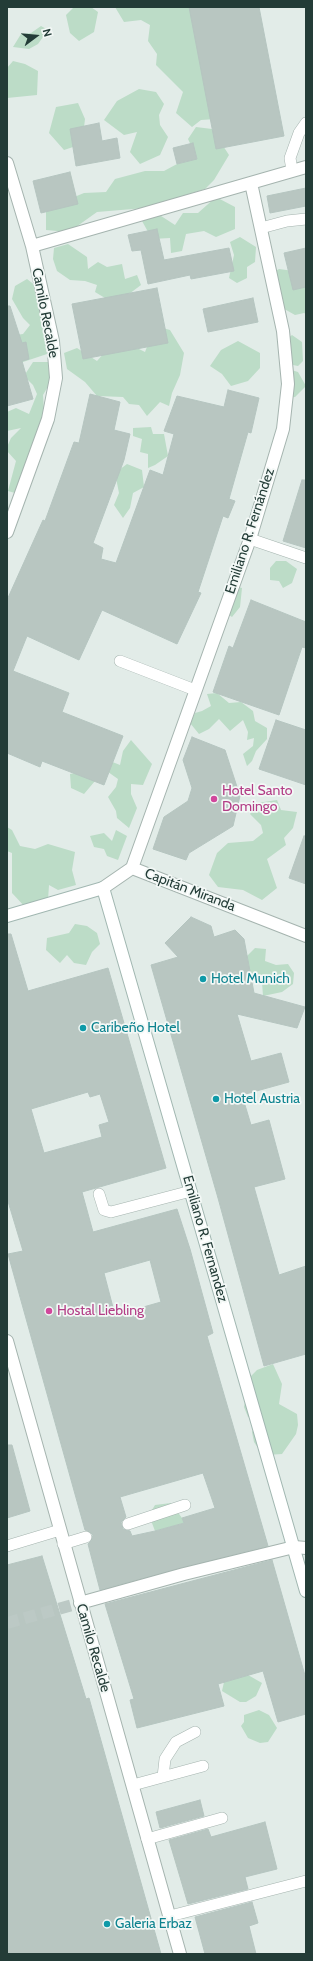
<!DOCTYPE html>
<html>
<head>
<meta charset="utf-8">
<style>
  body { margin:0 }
  #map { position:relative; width:313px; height:1961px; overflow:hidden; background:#e2ece8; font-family:Cabin,sans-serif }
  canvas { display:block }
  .frame { position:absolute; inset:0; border:8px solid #233c37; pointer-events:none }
  .north { position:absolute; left:16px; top:16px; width:40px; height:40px; -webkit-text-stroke:3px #f3f8f6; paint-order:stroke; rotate:74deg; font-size:11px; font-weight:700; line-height:16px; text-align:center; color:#233c37 }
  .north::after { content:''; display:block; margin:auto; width:14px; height:18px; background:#233c37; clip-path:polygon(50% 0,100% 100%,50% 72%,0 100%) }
</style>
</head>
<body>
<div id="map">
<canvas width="313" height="1961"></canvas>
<div class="frame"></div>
<div class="north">N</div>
</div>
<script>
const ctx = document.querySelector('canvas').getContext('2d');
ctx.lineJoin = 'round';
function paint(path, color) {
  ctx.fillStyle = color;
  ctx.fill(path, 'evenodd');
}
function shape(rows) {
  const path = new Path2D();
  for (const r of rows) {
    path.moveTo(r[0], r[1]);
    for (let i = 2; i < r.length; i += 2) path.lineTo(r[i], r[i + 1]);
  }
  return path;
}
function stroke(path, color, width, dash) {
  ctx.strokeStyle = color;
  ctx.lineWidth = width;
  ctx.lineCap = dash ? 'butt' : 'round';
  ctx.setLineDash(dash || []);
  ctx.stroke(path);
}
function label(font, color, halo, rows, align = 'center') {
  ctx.font = font + ' Cabin,sans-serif';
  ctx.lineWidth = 3.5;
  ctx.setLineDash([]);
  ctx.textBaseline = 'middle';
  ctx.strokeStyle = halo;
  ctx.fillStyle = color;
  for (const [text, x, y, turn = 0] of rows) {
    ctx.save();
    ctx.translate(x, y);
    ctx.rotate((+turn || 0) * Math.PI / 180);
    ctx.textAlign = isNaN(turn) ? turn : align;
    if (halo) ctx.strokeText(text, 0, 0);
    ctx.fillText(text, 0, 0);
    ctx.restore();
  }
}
paint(shape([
  [74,7,91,7,98,12,94,32,79,41,70,33,66,15],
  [115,7,200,7,216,119,201,120,192,127,176,113,183,92,156,65,157,54,148,41,150,25,141,20,124,22],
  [41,26,48,30,38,44,29,49,13,47,21,34,31,33],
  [13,61,25,64,38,71,37,95,7,98,7,68],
  [139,89,156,92,164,104,159,115,160,125,168,137,160,155,140,164,130,152,137,132,124,135,104,120,117,101],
  [78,103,85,119,82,144,64,150,49,133,56,107],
  [196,127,212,129,229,155,214,180,205,189,145,208,97,212,69,232,46,230,46,205,67,200,84,193,106,192,115,179,145,171,164,171,177,164,197,158,188,139],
  [216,197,235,207,235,229,216,237,204,231,186,234,182,251,171,253,170,238,152,239,142,221,158,214,175,225,183,213,198,213],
  [240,237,256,247,255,262,247,267,247,278,237,283,229,278,234,255,230,242],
  [68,244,87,257,88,269,98,262,107,267,122,264,125,279,137,275,141,285,121,300,105,298,95,292,97,285,85,281,70,280,57,271,53,259,54,248],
  [279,269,301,272,306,276,306,314,304,313,295,315,279,306,272,273],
  [27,279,36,286,40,311,45,326,47,354,17,364,9,336,23,334,30,325,23,318,12,299,15,286],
  [155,326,170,330,184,353,180,375,172,393,169,406,160,402,147,416,139,405,129,404,123,397,97,396,85,382,67,369,64,353,77,348,97,361,105,352,131,345,145,352],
  [292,335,302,342,303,361,298,366,288,364,287,339],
  [238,341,260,353,260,368,248,381,231,386,222,374,210,366,221,350],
  [33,362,48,362,50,383,43,395,44,410,40,429,15,493,8,491,16,461,7,451,7,447,11,438,21,428,7,431,7,412,16,408,29,414,37,394,33,385,24,376],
  [285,368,298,372,306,386,295,397,286,398],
  [151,427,153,434,164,434,168,456,155,465,148,468,148,454,140,452,142,439,133,436,133,428],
  [127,464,142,470,144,487,133,493,130,508,123,518,114,505,119,493,115,473],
  [276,561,286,561,297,569,292,583,283,588,279,581,270,580,270,568],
  [232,585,242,588,240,607,232,617,226,613],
  [217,693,229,703,241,702,253,711,255,721,267,728,267,739,256,751,252,761,247,766,243,754,253,746,254,738,247,740,248,732,243,720,230,731,219,719,209,729,199,734,190,723,195,713,202,711,211,706,207,694],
  [131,740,152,764,143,785,131,784,131,794,137,808,129,828,117,818,116,811,108,797,116,787,118,779,101,767,105,759,120,765,123,751],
  [84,771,95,781,84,794,71,788,70,774],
  [277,800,281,810,297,812,293,828,284,838,286,845,267,859,277,888,262,900,243,890,218,887,209,875,217,853,228,843,253,841,263,833,261,825,250,814,257,803],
  [7,827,12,830,20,846,35,849,48,844,75,852,72,870,76,885,58,890,49,885,48,900,26,908,12,893,12,853,7,851],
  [116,830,127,836,118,860,107,856,104,849,94,847,90,836,104,833,112,841],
  [75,924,87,926,97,933,100,944,92,952,86,965,74,963,67,955,60,963,46,950,47,938,69,933],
  [255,948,266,949,265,961,276,965,288,964,294,973,293,984,282,992,263,996,262,982,251,980,247,956],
  [273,1364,282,1384,279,1404,297,1414,298,1425,296,1434,282,1454,267,1455,260,1451,254,1442,252,1432,258,1421,248,1417,244,1407,250,1377,257,1370],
  [171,1503,182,1518,184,1523,155,1531,149,1515,155,1505],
  [248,1675,262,1683,256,1696,246,1702,240,1702,222,1691,224,1682],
  [259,1710,269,1715,277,1728,268,1742,260,1743,248,1738,241,1726,244,1722,244,1715]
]), '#bcdcc7');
const building = shape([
  [189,7,259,7,284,136,216,149,189,7],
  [99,123,102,141,117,138,120,158,76,166,70,129,99,123],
  [193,143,197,159,177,164,173,148,193,143],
  [70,172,78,204,41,213,33,181,70,172],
  [306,188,306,206,270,213,267,196,306,188],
  [157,229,164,260,229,248,234,271,191,279,190,275,148,284,141,250,132,251,128,235,157,229],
  [306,248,306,287,293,290,284,253,306,248],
  [157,288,168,343,83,359,72,304,157,288],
  [253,298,258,322,208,332,203,309,253,298],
  [7,306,10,306,22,343,26,342,29,359,22,361,33,399,7,406,7,306],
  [228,390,259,398,251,433,248,432,229,499,235,501,228,518,223,516,198,592,201,593,177,644,102,610,79,660,27,636,13,671,69,693,62,712,123,736,104,785,42,761,40,767,7,753,7,600,43,520,45,521,74,442,79,443,90,394,120,402,114,430,130,434,124,460,93,543,103,548,101,559,116,563,150,470,163,475,174,434,164,431,177,396,224,407,228,390],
  [302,480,306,480,306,548,283,541,302,480],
  [251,600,306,622,306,648,302,647,279,715,213,692,229,646,233,648,251,600],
  [276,720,306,730,306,785,259,769,276,720],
  [192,737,225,750,240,796,233,826,189,853,186,860,153,849,164,817,188,801,192,788,183,760,192,737],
  [304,836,306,836,306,884,289,878,304,836],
  [191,917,211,926,214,937,235,930,244,939,254,993,305,1007,297,1028,237,1014,251,1061,281,1053,289,1082,242,1095,251,1125,269,1120,285,1179,254,1187,279,1275,306,1266,306,1354,264,1366,218,1198,151,965,178,957,165,943,191,917],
  [7,934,11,934,28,991,108,968,166,1168,82,1192,93,1232,177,1209,190,1249,213,1333,207,1336,268,1546,100,1590,88,1544,91,1541,93,1535,90,1532,85,1530,8,1254,23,1251,7,1198,7,934],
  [88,1092,90,1097,100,1094,109,1122,99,1125,102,1137,44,1153,31,1109,88,1092],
  [150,1260,161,1302,115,1315,104,1273,150,1260],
  [203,1473,215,1508,182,1518,184,1523,155,1531,132,1536,130,1531,123,1529,121,1522,126,1517,120,1497,203,1473],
  [7,1445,12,1445,30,1511,7,1518,7,1445],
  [42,1556,86,1699,89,1698,161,1954,7,1954,7,1565,42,1556],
  [272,1560,306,1679,306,1714,278,1722,263,1671,218,1684,224,1706,137,1728,130,1700,134,1699,105,1604,272,1560],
  [200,1800,204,1816,160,1828,156,1812,200,1800],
  [265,1822,277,1869,245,1877,248,1889,188,1904,169,1840,208,1829,211,1837,265,1822],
  [252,1902,258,1923,249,1926,256,1954,205,1954,195,1917,252,1902]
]);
paint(building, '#b8c6c1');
stroke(building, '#b5c5c0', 1);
stroke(shape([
  [7,1623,80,1603]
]), '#bcc9c5', 12, [12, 6]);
const lane = shape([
  [292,170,290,158,299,133,306,123],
  [261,228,287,221,306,219],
  [250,539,306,558],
  [120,661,195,690],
  [99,1194,104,1210,111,1212,191,1191],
  [128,1524,185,1505],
  [63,1544,86,1537],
  [7,1546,60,1530],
  [163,1777,165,1759,176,1742,195,1732],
  [133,1785,203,1766],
  [147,1839,222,1818],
  [170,1916,306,1881]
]);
const street = shape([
  [7,163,32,246,53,341,56,378,48,419,7,532],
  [32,246,306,167],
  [132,868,250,539,283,429,288,384,283,331,251,183],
  [132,868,306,936],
  [103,888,132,868],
  [7,1341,180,1954],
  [80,1603,184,1574,294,1547,306,1548]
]);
const secondary = shape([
  [7,916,103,888,306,1591]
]);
stroke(lane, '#a5b4af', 12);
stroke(street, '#a5b4af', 14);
stroke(secondary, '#a1b7b1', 14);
stroke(lane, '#fff', 11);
stroke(street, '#fff', 12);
stroke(secondary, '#fff', 12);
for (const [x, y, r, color] of [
  [214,799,4,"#d1479c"],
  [203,979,4,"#0f9aa8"],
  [83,1028,4,"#0f9aa8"],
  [216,1099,4,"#0f9aa8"],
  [49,1311,4,"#d1479c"],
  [107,1924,4,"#0f9aa8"]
]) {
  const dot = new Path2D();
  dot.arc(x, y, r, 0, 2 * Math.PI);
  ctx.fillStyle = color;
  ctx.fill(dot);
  stroke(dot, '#f3f8f6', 1.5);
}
label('14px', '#233c37', '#f3f8f6', [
  ["Camilo Recalde",45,313,79],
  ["Emiliano R. Fernández",250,531,-72],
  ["Capitán Miranda",190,890,21],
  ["Emiliano R. Fernandez",205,1239,74],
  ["Camilo Recalde",93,1648,74]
]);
label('14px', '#b23c85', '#f3f8f6', [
  ["Hotel Santo",222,791],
  ["Domingo",222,807],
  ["Hostal Liebling",57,1311]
], 'left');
label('14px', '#0d838f', '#f3f8f6', [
  ["Hotel Munich",211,979],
  ["Caribeño Hotel",91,1028],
  ["Hotel Austria",224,1099],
  ["Galeria Erbaz",115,1924]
], 'left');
</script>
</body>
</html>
